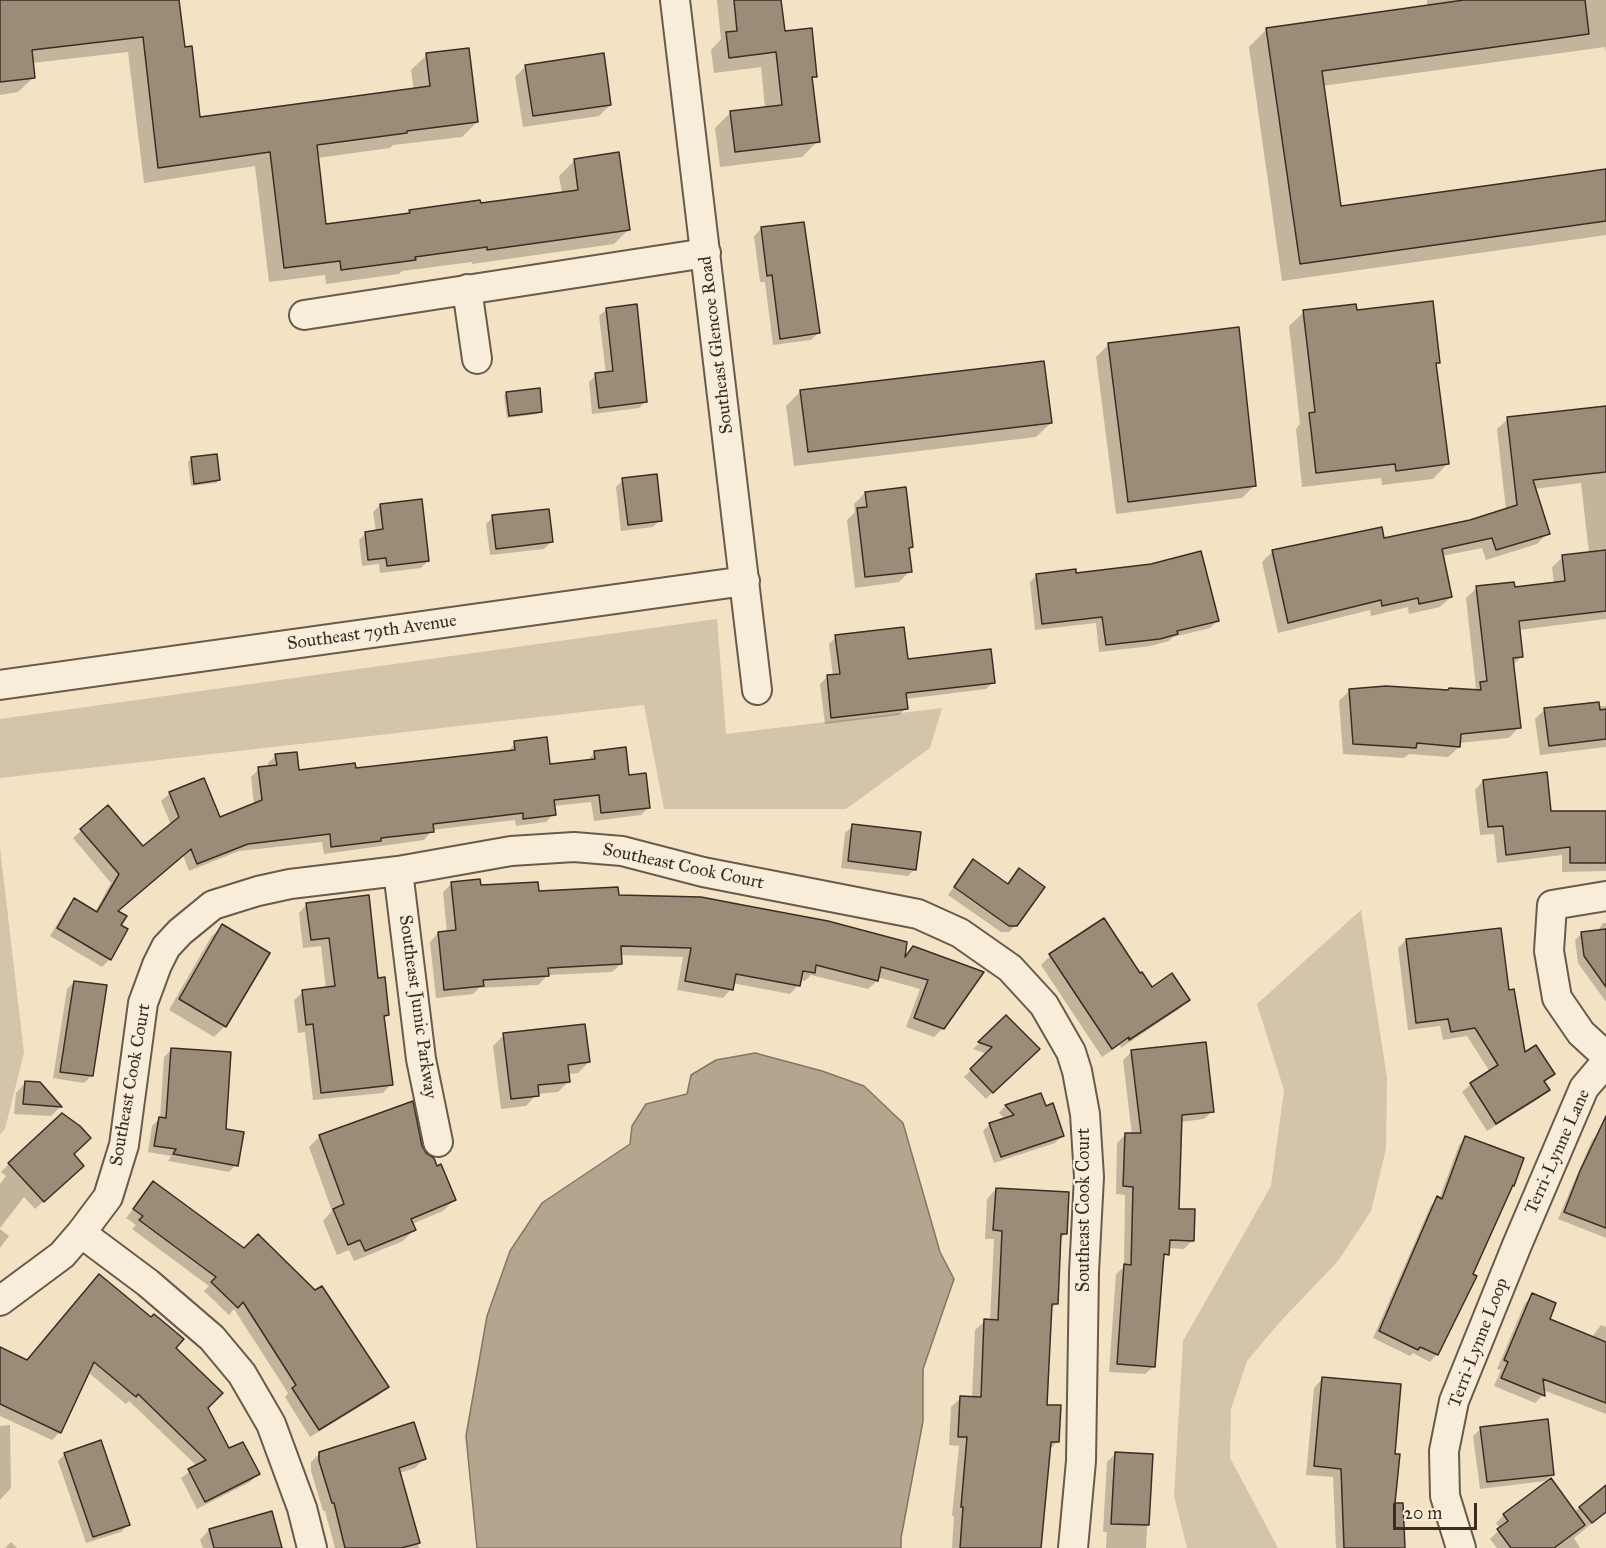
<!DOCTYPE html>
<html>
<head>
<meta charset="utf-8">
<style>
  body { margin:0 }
  #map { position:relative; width:1606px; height:1548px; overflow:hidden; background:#f3e3c4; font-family:"IM FELL Great Primer",serif }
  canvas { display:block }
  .scale { position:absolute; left:1393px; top:1503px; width:84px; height:27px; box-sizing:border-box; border:3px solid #3b2d25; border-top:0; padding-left:8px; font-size:18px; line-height:21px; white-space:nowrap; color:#3b2d25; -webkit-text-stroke:4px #f7edd9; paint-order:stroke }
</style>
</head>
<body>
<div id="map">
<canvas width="1606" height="1548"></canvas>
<div class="scale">20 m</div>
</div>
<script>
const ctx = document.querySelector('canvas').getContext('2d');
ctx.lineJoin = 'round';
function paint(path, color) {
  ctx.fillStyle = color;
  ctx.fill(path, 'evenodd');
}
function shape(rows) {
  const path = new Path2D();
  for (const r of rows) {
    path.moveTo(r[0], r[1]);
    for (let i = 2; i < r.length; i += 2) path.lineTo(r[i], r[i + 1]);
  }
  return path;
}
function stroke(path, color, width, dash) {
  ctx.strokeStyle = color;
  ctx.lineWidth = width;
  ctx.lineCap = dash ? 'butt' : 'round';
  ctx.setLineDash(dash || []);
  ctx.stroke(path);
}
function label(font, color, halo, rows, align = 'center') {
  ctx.font = font + ' "IM FELL Great Primer",serif';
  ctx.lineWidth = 4.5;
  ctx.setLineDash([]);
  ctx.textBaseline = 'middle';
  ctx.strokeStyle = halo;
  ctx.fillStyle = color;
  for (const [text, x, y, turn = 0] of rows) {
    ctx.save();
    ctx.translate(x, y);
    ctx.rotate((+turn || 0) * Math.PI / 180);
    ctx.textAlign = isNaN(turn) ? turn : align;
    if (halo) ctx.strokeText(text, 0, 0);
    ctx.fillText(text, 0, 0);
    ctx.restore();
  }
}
paint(shape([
  [717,619,726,734,942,708,930,748,846,809,664,809,644,705,0,778,0,719],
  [0,848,24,1053,5,1129,0,1134],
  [1361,910,1387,1078,1386,1149,1371,1211,1338,1261,1279,1323,1247,1361,1231,1409,1230,1458,1278,1548,1187,1548,1174,1496,1183,1341,1271,1186,1284,1090,1257,1004]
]), '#d4c4a9');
const water = shape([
  [755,1053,822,1071,864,1086,903,1123,940,1252,954,1279,923,1369,923,1421,901,1538,901,1548,477,1548,466,1436,487,1316,510,1251,542,1203,630,1144,632,1126,646,1104,687,1094,691,1075,716,1060,755,1053]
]);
paint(water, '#b4a58e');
stroke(water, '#847564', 1.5);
paint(shape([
  [0,0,178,0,183,49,199,119,414,90,411,70,427,55,477,122,462,137,393,145,390,148,317,158,325,226,406,215,410,211,562,193,559,176,575,160,629,229,614,244,472,264,472,262,402,271,399,274,326,284,325,275,269,282,255,166,144,183,128,52,32,63,34,77,18,92,0,95],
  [717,0,780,0,783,32,815,76,811,81,818,141,802,157,720,167,715,128,731,112,765,108,761,67,714,73,711,50,721,39],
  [1427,0,1606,0,1606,53,1605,47,1322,86,1340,208,1606,170,1606,235,1282,281,1249,47,1267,29,1427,7],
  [526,66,610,105,599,116,523,127,515,77],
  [761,229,818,333,811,340,773,345,765,282,760,282,754,236],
  [607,309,646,401,639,408,592,414,589,382,596,375,606,374,599,316],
  [1355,311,1438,362,1435,366,1447,464,1433,479,1382,485,1381,478,1302,487,1296,429,1300,424,1289,326,1304,312],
  [1109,344,1255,485,1242,498,1116,514,1096,357],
  [801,391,1051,423,1036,437,794,466,786,406],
  [507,393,541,411,538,414,507,418,504,396],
  [1606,407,1606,619,1519,630,1522,656,1512,666,1519,727,1509,738,1459,743,1459,747,1448,757,1409,754,1404,758,1343,754,1339,701,1350,690,1473,691,1476,688,1466,598,1477,588,1514,589,1554,584,1552,567,1563,557,1589,553,1581,483,1534,489,1548,533,1537,544,1486,560,1482,548,1442,556,1451,597,1440,607,1409,614,1408,607,1371,616,1370,610,1278,633,1262,562,1273,551,1383,540,1471,521,1506,510,1497,429,1508,419],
  [191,459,219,480,216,483,191,486,188,462],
  [623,480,660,520,653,527,621,531,616,487],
  [865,493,911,547,908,550,910,571,899,582,855,588,847,520,855,512,854,504],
  [380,505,428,561,421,568,380,573,379,564,362,566,359,540,366,533,376,532,373,512],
  [493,517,551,542,544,549,490,555,486,524],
  [1037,575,1075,575,1217,621,1210,628,1173,637,1169,641,1151,646,1099,652,1096,623,1035,630,1030,582],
  [836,637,907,661,993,682,986,689,905,699,906,708,899,715,825,724,820,684,827,677,833,676,829,644],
  [1606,706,1606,747,1540,755,1535,719,1545,709],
  [515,743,548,765,587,761,595,752,627,776,649,807,641,815,594,821,591,802,553,806,554,814,546,822,516,826,515,820,432,830,424,840,324,854,322,842,239,851,189,871,183,855,117,912,119,926,110,959,102,967,50,936,67,908,75,900,95,912,111,883,73,838,108,807,143,848,171,825,161,801,170,793,219,819,254,805,251,777,259,769,268,768,268,763,276,755,298,772,354,770,507,753],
  [1483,781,1550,812,1606,812,1606,871,1562,872,1562,855,1497,863,1494,834,1480,835,1475,790],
  [853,826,915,869,908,876,841,868,845,833],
  [973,861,1007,885,1019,870,1016,925,1009,932,1001,932,948,895],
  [452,883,537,893,617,896,903,957,913,948,982,973,943,1028,934,1037,906,1027,920,989,877,977,877,981,868,989,811,975,805,981,799,980,798,985,790,994,732,983,731,989,723,998,677,990,683,957,620,955,621,964,612,972,548,975,538,985,479,988,473,994,436,998,430,942,438,933,447,932,443,892],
  [307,904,377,979,388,1015,383,1019,391,1084,383,1093,313,1100,305,1032,298,1033,294,1000,303,992,326,989,321,946,303,948,299,913],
  [1104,920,1139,975,1151,989,1188,1000,1179,1009,1121,1048,1120,1045,1102,1057,1041,965,1050,956],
  [1603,923,1606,923,1606,1002,1578,963,1575,940,1582,933,1597,932],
  [222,926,225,1026,214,1037,169,1010,211,937],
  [1406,940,1507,992,1524,1055,1553,1074,1544,1083,1548,1090,1540,1098,1487,1131,1462,1092,1471,1084,1490,1072,1467,1036,1443,1040,1440,1026,1408,1030,1398,948],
  [74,982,91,1076,84,1083,53,1078,67,989],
  [1006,1017,1037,1049,986,1099,964,1077,987,1054,973,1049],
  [504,1035,589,1062,578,1073,568,1074,569,1081,558,1092,537,1094,526,1106,501,1109,493,1046],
  [171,1050,224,1130,236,1165,229,1172,168,1161,171,1156,148,1152,152,1126,160,1118,164,1057],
  [1131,1052,1213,1111,1204,1119,1180,1122,1177,1210,1193,1240,1184,1249,1168,1248,1167,1254,1162,1260,1154,1366,1145,1374,1109,1372,1116,1274,1124,1267,1125,1195,1116,1194,1117,1143,1126,1134,1132,1135,1123,1060],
  [25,1083,39,1084,60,1107,51,1116,14,1114,16,1093],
  [1040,1095,1045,1108,1062,1136,1055,1143,994,1163,983,1131,990,1124,1005,1119,999,1113,1005,1106],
  [1599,1133,1606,1136,1606,1238,1558,1219,1592,1140],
  [320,1136,421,1146,454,1200,443,1211,412,1224,414,1230,403,1241,354,1261,349,1250,337,1255,323,1221,332,1211,309,1147],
  [1466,1138,1510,1188,1437,1354,1430,1362,1413,1353,1410,1356,1373,1338,1431,1205,1439,1199,1459,1145],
  [72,1154,74,1174,35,1209,24,1197,0,1228,0,1184,6,1176,1,1172,9,1164],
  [154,1183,244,1250,387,1386,379,1395,310,1437,285,1397,288,1393,234,1309,229,1315,204,1291,209,1286,132,1229,136,1225,126,1218],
  [996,1189,1065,1234,1059,1240,1056,1304,1050,1310,1046,1406,1057,1442,1049,1450,1041,1548,952,1548,954,1516,952,1516,959,1446,949,1445,951,1407,961,1398,972,1398,975,1330,985,1321,990,1321,994,1239,985,1239,987,1199],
  [0,1229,9,1236,0,1248],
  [1533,1295,1548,1320,1591,1338,1601,1325,1606,1327,1606,1414,1543,1390,1543,1395,1535,1403,1494,1386,1501,1370,1497,1369,1525,1303],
  [174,1348,228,1450,258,1474,250,1482,197,1509,181,1478,197,1466,129,1401,126,1404,88,1372,60,1432,52,1440,0,1416,0,1349,27,1362],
  [1322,1379,1394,1455,1394,1505,1404,1548,1336,1548,1333,1477,1306,1475,1314,1388],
  [10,1425,11,1488,0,1500,0,1426],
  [1481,1429,1552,1474,1545,1481,1480,1489,1473,1436],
  [320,1453,424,1459,415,1468,399,1473,419,1548,335,1548,325,1511,323,1511,311,1471,311,1462],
  [1116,1453,1151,1455,1146,1548,1106,1548,1107,1532,1103,1532,1107,1462],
  [65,1454,128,1525,121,1532,86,1543,58,1461],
  [1604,1488,1606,1491,1606,1512,1574,1538,1580,1548,1497,1548,1490,1539,1500,1529,1496,1523,1504,1515,1574,1512],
  [271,1513,281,1548,203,1548,200,1540,209,1530],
  [11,1542,17,1548,5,1548]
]), '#0003');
const building = shape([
  [0,0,179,0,185,47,192,46,200,117,430,86,426,53,469,48,478,122,407,131,407,133,317,145,326,224,410,213,409,210,480,200,481,203,578,190,574,159,619,152,630,230,487,250,487,247,415,257,416,260,341,270,340,261,284,268,270,152,158,168,143,37,32,50,35,78,0,82,0,0],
  [734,0,781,0,785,31,812,28,817,77,812,77,820,142,735,152,730,111,782,105,776,52,729,58,726,32,737,31,734,0],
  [1464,0,1585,0,1589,34,1322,71,1341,206,1606,169,1606,221,1300,264,1266,28,1464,0],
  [604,53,611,105,533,116,525,65,604,53],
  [804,222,820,333,780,339,772,275,767,276,761,227,804,222],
  [1433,301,1440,363,1436,363,1449,464,1396,471,1395,464,1316,473,1309,413,1315,412,1303,310,1356,304,1357,310,1433,301],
  [637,304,647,402,599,408,595,373,613,371,606,308,637,304],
  [1239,327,1256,486,1128,502,1108,343,1239,327],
  [1044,361,1052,423,808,452,800,390,1044,361],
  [540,388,542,412,509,416,506,392,540,388],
  [1606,406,1606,472,1533,480,1550,534,1496,550,1492,538,1442,549,1452,597,1419,604,1418,598,1382,606,1381,600,1288,623,1272,550,1382,527,1384,538,1470,520,1517,505,1507,417,1606,406],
  [217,454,220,480,194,484,191,457,217,454],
  [657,474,662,521,628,525,622,478,657,474],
  [906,487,913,547,909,548,912,572,865,577,857,508,867,507,865,492,906,487],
  [422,499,429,561,387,566,386,558,368,560,365,532,383,529,380,504,422,499],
  [549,509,553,542,496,549,492,515,549,509],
  [1606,550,1606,611,1519,621,1523,657,1513,658,1521,728,1461,734,1460,747,1417,743,1416,748,1353,744,1349,689,1386,686,1448,690,1449,688,1481,690,1480,682,1487,681,1476,586,1514,582,1515,587,1565,581,1562,555,1606,550],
  [1201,551,1219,621,1177,631,1178,634,1160,639,1106,645,1102,617,1042,624,1036,574,1076,569,1076,573,1151,564,1201,551],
  [904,627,908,659,991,649,995,683,906,693,908,709,831,718,827,675,840,674,835,635,904,627],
  [1599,702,1600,710,1606,709,1606,739,1549,746,1544,708,1599,702],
  [547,737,550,764,595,759,594,751,626,747,629,775,646,773,650,808,601,813,599,795,554,800,556,815,523,819,523,813,433,824,434,832,381,838,381,841,331,847,330,834,248,844,197,864,191,849,118,911,127,916,121,925,128,929,111,960,57,928,74,898,97,912,119,874,80,829,108,805,143,846,179,817,169,792,204,778,220,817,262,800,258,767,277,765,275,754,297,752,299,770,355,763,356,768,515,750,514,741,547,737],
  [1547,772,1551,811,1606,811,1606,863,1570,863,1570,847,1506,855,1503,826,1488,827,1483,780,1547,772],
  [852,824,921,832,916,870,848,861,852,824],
  [973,859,1008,884,1019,868,1045,887,1017,926,1009,926,954,887,973,859],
  [480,879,481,885,538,882,539,891,618,887,619,895,701,897,748,906,828,921,907,942,905,957,913,946,984,972,944,1029,914,1018,928,980,881,967,878,981,816,965,815,973,803,971,800,986,736,974,733,990,685,981,691,948,621,946,622,964,548,968,549,976,483,980,484,986,444,990,438,932,456,930,451,882,480,879],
  [369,895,378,978,385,977,389,1015,384,1016,393,1085,321,1093,313,1024,306,1025,302,990,335,986,329,938,311,940,306,903,369,895],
  [1104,918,1140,973,1142,972,1152,987,1172,973,1190,1000,1129,1040,1129,1037,1112,1049,1049,954,1104,918],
  [222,924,270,953,226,1027,179,999,222,924],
  [1501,928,1509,990,1514,989,1525,1052,1536,1045,1555,1074,1544,1081,1550,1090,1496,1124,1470,1083,1498,1065,1475,1028,1451,1032,1448,1019,1416,1023,1406,939,1501,928],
  [1606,929,1606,987,1584,956,1581,932,1606,929],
  [74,981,107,985,93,1076,60,1072,74,981],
  [1006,1015,1040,1049,993,1093,970,1069,992,1047,978,1042,1006,1015],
  [585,1024,590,1062,568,1065,570,1082,538,1085,539,1096,511,1099,503,1033,585,1024],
  [1206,1042,1214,1112,1182,1115,1179,1209,1195,1209,1194,1241,1170,1240,1169,1255,1164,1254,1155,1367,1117,1364,1124,1264,1131,1265,1133,1187,1123,1186,1125,1133,1141,1133,1131,1050,1206,1042],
  [171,1048,231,1052,226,1129,244,1132,238,1166,173,1154,176,1149,154,1146,159,1117,166,1118,171,1048],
  [25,1081,40,1082,62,1107,23,1104,25,1081],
  [1041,1093,1046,1106,1053,1103,1064,1136,1001,1157,989,1123,1014,1115,1005,1105,1041,1093],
  [413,1101,422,1146,426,1153,434,1158,437,1166,441,1164,456,1200,411,1219,416,1230,365,1251,360,1240,348,1245,333,1209,344,1204,319,1135,413,1101],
  [62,1113,80,1126,91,1138,74,1154,84,1166,44,1202,8,1163,62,1113],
  [1606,1116,1606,1228,1564,1212,1580,1171,1606,1116],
  [1465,1136,1524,1158,1514,1186,1513,1185,1473,1274,1477,1276,1438,1355,1420,1347,1418,1350,1379,1331,1437,1196,1442,1199,1465,1136],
  [153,1181,244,1248,258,1234,315,1290,322,1286,389,1387,319,1430,292,1388,296,1385,243,1302,238,1308,211,1282,216,1277,139,1220,143,1216,133,1209,153,1181],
  [996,1188,1069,1192,1067,1234,1061,1234,1058,1304,1052,1304,1047,1405,1061,1405,1059,1442,1051,1442,1041,1548,960,1548,963,1507,961,1507,967,1437,958,1437,960,1396,981,1397,984,1319,998,1320,1002,1231,993,1230,996,1188],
  [99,1274,151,1317,154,1314,184,1339,176,1348,223,1393,208,1408,229,1448,243,1442,260,1474,205,1502,188,1469,206,1460,138,1394,136,1397,94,1362,61,1433,0,1404,0,1347,27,1360,99,1274],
  [1532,1293,1556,1303,1550,1319,1606,1342,1606,1403,1543,1379,1545,1396,1501,1378,1508,1362,1504,1360,1532,1293],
  [1322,1377,1401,1384,1395,1454,1400,1454,1395,1503,1403,1503,1405,1548,1344,1548,1341,1469,1314,1466,1322,1377],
  [1548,1419,1554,1475,1487,1482,1480,1427,1548,1419],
  [414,1422,426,1459,399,1468,420,1543,401,1548,345,1548,334,1503,332,1503,319,1461,319,1452,414,1422],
  [101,1440,130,1525,93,1537,64,1453,101,1440],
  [1115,1452,1153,1454,1149,1525,1111,1524,1115,1452],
  [1551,1478,1585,1525,1554,1548,1511,1548,1497,1529,1508,1521,1503,1514,1551,1478],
  [1606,1485,1606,1512,1592,1523,1579,1507,1606,1485],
  [272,1511,282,1548,214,1548,209,1529,272,1511]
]);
paint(building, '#9b8c78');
stroke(building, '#3b2d25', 1.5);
const minor = shape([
  [675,0,757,690],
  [467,289,477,359],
  [304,315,706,253],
  [0,685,745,581],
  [398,871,421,1059,438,1142],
  [1606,896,1552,905,1549,951,1557,998,1581,1033,1606,1056],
  [81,1233,148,1283,212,1338,242,1374,271,1424,302,1508,312,1548],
  [0,1301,62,1255,81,1233,108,1197,124,1145,143,1003,157,965,166,947,180,932,213,905,258,891,290,884,398,871,511,851,574,847,622,851,703,872,918,914,960,933,1010,968,1044,1005,1071,1052,1077,1071,1085,1114,1089,1177,1084,1272,1081,1461,1073,1548],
  [1461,1548,1445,1496,1444,1451,1454,1401,1517,1245,1584,1088,1606,1062]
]);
stroke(minor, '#695a4d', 32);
stroke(minor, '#f7edd9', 28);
label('18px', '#3b2d25', '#f7edd9', [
  ["Southeast Glencoe Road",717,345,-97],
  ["Southeast 79th Avenue",372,633,-8],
  ["Southeast Cook Court",683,867,12],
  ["Southeast Jumic Parkway",417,1007,82],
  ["Southeast Cook Court",131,1085,-80],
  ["Terri-Lynne Lane",1558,1152,-66],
  ["Southeast Cook Court",1085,1210,-90],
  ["Terri-Lynne Loop",1479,1343,-69]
]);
</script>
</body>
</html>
